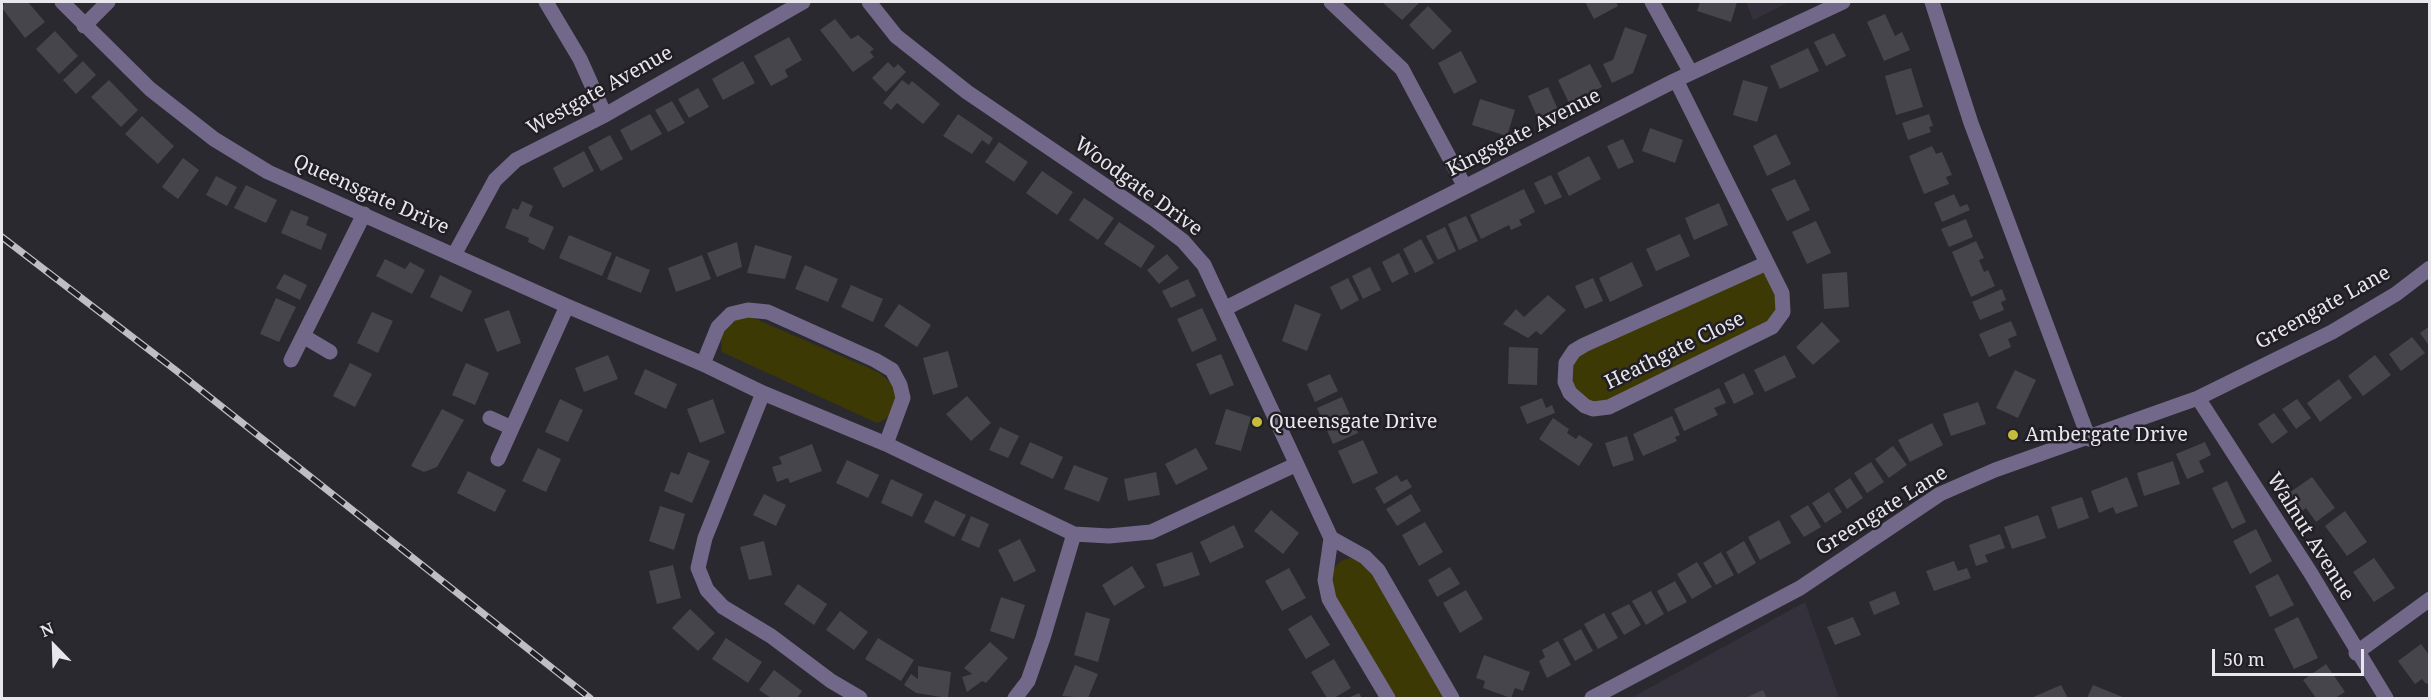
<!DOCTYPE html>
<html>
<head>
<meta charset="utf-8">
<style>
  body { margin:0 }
  #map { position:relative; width:2431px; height:700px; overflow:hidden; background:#2a292f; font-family:"Noto Serif",serif }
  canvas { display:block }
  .frame { position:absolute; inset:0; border:3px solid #e8e7eb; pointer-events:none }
  .north { position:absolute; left:24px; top:616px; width:60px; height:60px; -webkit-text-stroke:4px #211f25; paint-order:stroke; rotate:337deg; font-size:16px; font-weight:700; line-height:24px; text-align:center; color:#e8e7eb }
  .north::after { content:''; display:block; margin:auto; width:21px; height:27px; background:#e8e7eb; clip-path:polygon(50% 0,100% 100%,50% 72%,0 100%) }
  .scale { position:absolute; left:2212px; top:649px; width:152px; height:27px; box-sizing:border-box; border:3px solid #e8e7eb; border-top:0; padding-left:8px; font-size:18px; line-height:21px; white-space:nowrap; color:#e8e7eb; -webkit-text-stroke:4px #211f25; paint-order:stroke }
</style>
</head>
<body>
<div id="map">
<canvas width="2431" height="700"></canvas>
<div class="frame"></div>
<div class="north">N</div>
<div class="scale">50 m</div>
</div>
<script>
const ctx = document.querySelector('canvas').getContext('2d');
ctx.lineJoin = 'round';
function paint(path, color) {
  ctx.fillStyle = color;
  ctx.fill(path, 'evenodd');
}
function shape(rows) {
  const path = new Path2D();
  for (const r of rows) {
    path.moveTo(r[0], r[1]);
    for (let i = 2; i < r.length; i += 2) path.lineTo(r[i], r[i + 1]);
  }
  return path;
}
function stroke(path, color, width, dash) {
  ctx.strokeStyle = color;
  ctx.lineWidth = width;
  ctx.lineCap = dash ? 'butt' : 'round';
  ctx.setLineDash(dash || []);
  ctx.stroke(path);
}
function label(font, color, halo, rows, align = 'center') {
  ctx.font = font + ' "Noto Serif",serif';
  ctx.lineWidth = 5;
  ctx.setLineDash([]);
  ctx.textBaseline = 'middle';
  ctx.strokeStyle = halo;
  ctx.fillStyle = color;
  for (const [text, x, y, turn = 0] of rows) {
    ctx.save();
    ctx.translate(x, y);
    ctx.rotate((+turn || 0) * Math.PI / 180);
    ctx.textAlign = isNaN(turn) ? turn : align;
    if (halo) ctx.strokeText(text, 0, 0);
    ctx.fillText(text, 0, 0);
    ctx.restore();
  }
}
paint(shape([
  [1746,2,1789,2,1753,20],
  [1805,602,1839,698,1631,698]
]), '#34313c');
paint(shape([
  [1767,263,1782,293,1779,320,1609,407,1576,400,1566,363,1574,351],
  [751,317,878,372,889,381,896,391,895,404,887,418,877,423,722,352,721,337,726,328,737,319],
  [1350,558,1361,561,1373,575,1446,698,1393,698,1334,594,1329,579,1332,570,1341,561]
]), '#3d3905');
paint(shape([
  [5,2,28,2,45,22,25,38,2,8],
  [1382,2,1420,2,1402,20],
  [1585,2,1616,2,1618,6,1594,19],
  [1700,2,1737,2,1731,22,1697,11],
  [1428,6,1452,31,1433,50,1409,25],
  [1885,14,1895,36,1902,32,1910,50,1884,61,1867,22],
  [835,19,851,39,858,35,874,49,870,52,874,57,853,72,820,30],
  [1625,27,1647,35,1633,73,1612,83,1603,64,1613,60],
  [55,31,78,56,59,74,36,49],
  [1834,33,1846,56,1826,66,1814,42],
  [789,37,802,60,785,70,788,77,771,86,754,56],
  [1808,48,1819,71,1780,89,1770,66],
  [1461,51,1477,82,1454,94,1438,63],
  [83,61,96,75,76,94,63,80],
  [743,61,755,83,723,100,712,79],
  [888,62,894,68,898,64,906,72,886,92,872,78],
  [1590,64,1602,87,1569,103,1558,80],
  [1911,68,1923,107,1896,115,1885,76],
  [109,80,138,110,121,127,91,97],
  [902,80,909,85,912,81,940,104,923,124,897,103,891,110,883,103],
  [1743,80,1768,87,1757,122,1733,115],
  [1548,87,1559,112,1539,121,1528,96],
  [698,88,709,107,689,118,678,99],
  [1480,99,1515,110,1507,136,1472,125],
  [672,101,685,123,668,132,655,110],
  [650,114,662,134,631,151,620,130],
  [958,114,993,138,989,145,982,140,972,154,943,136],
  [1929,114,1933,126,1929,127,1931,132,1908,140,1902,123],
  [142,116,174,146,158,164,125,134],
  [1650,128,1683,140,1675,163,1642,151],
  [1776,134,1791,164,1767,176,1753,146],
  [610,135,623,159,601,171,588,147],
  [1623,139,1634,162,1618,169,1607,146],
  [999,142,1028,162,1014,182,985,162],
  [1932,146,1936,154,1942,152,1952,175,1946,177,1949,184,1924,194,1909,156],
  [584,151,594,171,563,188,553,168],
  [1589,156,1601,179,1569,196,1557,173],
  [183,158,199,170,178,199,162,187],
  [1042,171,1073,192,1057,215,1026,193],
  [1551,175,1562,197,1545,205,1534,183],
  [216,176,237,187,227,206,206,195],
  [1795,179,1810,210,1787,221,1771,189],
  [246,185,277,200,266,223,234,208],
  [1524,189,1535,212,1519,220,1522,225,1511,230,1509,225,1481,239,1470,215],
  [1954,194,1960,207,1967,204,1970,210,1942,222,1934,203],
  [1084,198,1114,218,1098,240,1069,220],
  [522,201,533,206,529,216,554,227,544,250,528,242,529,238,505,228,513,208,518,210],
  [1719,203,1728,225,1694,240,1685,218],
  [291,210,309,217,306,225,327,234,321,250,281,233],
  [1466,216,1478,241,1459,250,1448,224],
  [1966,219,1973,237,1949,247,1941,229],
  [1816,221,1831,253,1807,264,1792,232],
  [1119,222,1155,246,1141,268,1104,244],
  [1445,227,1456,251,1438,260,1426,236],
  [1680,234,1690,256,1656,271,1646,249],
  [569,235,612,253,602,276,559,258],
  [1421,239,1434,263,1415,273,1403,249],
  [1976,241,1984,258,1979,260,1984,272,1988,270,1995,286,1971,297,1952,252],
  [737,242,742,267,717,277,707,253],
  [755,245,792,256,785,279,747,273],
  [1399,253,1409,274,1392,283,1382,262],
  [1167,254,1179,268,1159,284,1147,270],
  [702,255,711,279,676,292,668,268],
  [616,256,650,270,641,293,607,279],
  [385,259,405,269,410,262,425,270,412,294,376,276],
  [1632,262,1643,286,1610,302,1599,278],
  [805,265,838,279,828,302,795,289],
  [1370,267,1381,290,1363,299,1352,276],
  [1847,272,1849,307,1824,309,1822,274],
  [284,274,307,285,300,300,276,288],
  [440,275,472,291,462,312,430,297],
  [1348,278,1359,300,1341,310,1330,287],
  [1593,278,1603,301,1585,309,1575,286],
  [1188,279,1196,296,1171,308,1162,291],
  [851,285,883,299,873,322,841,307],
  [2002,289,2006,300,2001,302,2004,310,1980,320,1972,302],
  [1548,295,1566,310,1541,335,1536,331,1528,338,1503,324,1516,309,1524,317],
  [276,298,296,307,279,342,260,334],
  [899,304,931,325,917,347,884,326],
  [1295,304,1321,314,1307,351,1282,341],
  [1202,308,1217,340,1192,352,1177,319],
  [509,310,521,343,497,352,484,319],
  [372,312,393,321,378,353,357,343],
  [2011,321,2017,335,2008,339,2011,347,1989,357,1979,334],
  [1822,322,1840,341,1813,365,1796,347],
  [2430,326,2430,347,2420,333],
  [2412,337,2425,353,2401,371,2389,354],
  [1509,347,1538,348,1537,385,1508,384],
  [948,351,958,387,933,395,923,358],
  [1221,354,1234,385,1210,395,1196,364],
  [608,355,618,379,584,392,575,368],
  [1785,355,1796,377,1765,392,1754,370],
  [2375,355,2391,375,2363,396,2348,376],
  [350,363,372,374,355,407,333,396],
  [466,363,489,373,475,405,452,395],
  [645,369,677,384,666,409,634,394],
  [2015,370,2036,380,2018,418,1996,408],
  [1744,373,1754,394,1734,404,1724,383],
  [1330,374,1338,391,1315,402,1307,384],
  [2339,379,2352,398,2320,422,2307,403],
  [1719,388,1726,403,1714,408,1718,415,1684,431,1674,409],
  [967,396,991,423,971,441,946,414],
  [1342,397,1358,433,1333,444,1317,408],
  [1542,398,1546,408,1552,405,1555,413,1527,424,1520,407],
  [560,399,583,410,568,442,545,432],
  [713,399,725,433,700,443,687,409],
  [2297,399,2311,418,2296,429,2282,409],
  [1978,402,1986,424,1951,436,1943,414],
  [442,409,464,420,437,467,424,472,411,466],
  [1226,409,1251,417,1241,451,1215,444],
  [2274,413,2288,432,2272,444,2258,424],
  [1672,416,1680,435,1675,437,1677,441,1643,456,1633,434],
  [1553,418,1569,429,1567,433,1576,439,1579,435,1593,444,1579,466,1539,439],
  [1932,423,1943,445,1910,462,1898,440],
  [1000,427,1019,436,1008,458,989,450],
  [1627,436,1634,460,1613,467,1605,443],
  [1363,440,1378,473,1353,484,1338,451],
  [1030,442,1063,457,1053,479,1020,464],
  [2205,442,2211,455,2199,461,2204,472,2187,479,2176,454],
  [812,444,822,471,790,483,788,478,777,482,772,467,782,464,779,457],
  [1893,446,1907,465,1889,478,1875,459],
  [538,448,561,459,546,492,522,481],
  [1196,448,1208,469,1176,485,1165,464],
  [688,452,710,461,692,503,664,491,671,472,679,475],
  [847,460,879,475,868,498,836,483],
  [2173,461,2180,484,2144,496,2137,473],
  [1871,462,1884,482,1867,493,1854,473],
  [1074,465,1108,478,1099,502,1064,489],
  [468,471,506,490,495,512,457,493],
  [1156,472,1160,495,1128,501,1124,479],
  [1397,475,1401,482,1407,479,1412,487,1384,504,1375,488],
  [2127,477,2138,506,2116,514,2113,507,2099,513,2091,491],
  [2312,477,2335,508,2316,522,2306,508,2302,511,2289,493],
  [1850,478,1863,498,1847,509,1834,489],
  [891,479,923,494,912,517,881,503],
  [2227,481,2246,522,2232,529,2212,488],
  [1829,492,1842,512,1825,523,1812,503],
  [764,494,786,505,776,526,753,515],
  [1411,494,1421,511,1397,526,1386,509],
  [2082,497,2089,518,2058,529,2051,507],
  [935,500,966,515,954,537,924,522],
  [1808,505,1821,527,1804,537,1790,516],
  [660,506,685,514,674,550,649,541],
  [1271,510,1299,533,1283,554,1254,531],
  [2345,511,2367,542,2347,556,2325,526],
  [2038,515,2046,538,2012,549,2004,527],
  [971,516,989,524,979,548,961,540],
  [1779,520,1791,543,1760,560,1748,537],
  [1425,522,1443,552,1419,566,1402,535],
  [1234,525,1244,547,1210,563,1200,542],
  [2256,529,2272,561,2250,574,2233,541],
  [2000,534,2005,548,1985,555,1988,562,1976,566,1969,545],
  [1020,539,1036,571,1014,582,998,550],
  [764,541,772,575,749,580,740,547],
  [1744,541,1756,563,1738,574,1726,552],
  [1192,552,1200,575,1164,587,1156,564],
  [1721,552,1734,575,1716,585,1703,563],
  [2374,558,2395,588,2374,602,2353,572],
  [1954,561,1958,571,1967,568,1971,578,1934,591,1926,571],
  [1697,562,1712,587,1692,599,1677,574],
  [673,565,681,598,657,604,649,571],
  [1132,566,1145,587,1114,606,1102,585],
  [1450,567,1460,584,1437,597,1428,580],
  [1289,568,1306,598,1282,611,1265,581],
  [2278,574,2294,605,2270,617,2255,586],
  [1675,581,1687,602,1668,612,1657,591],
  [798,584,827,604,814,625,784,604],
  [1466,590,1483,619,1460,633,1443,603],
  [1651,591,1664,614,1646,625,1632,601],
  [1895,591,1900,604,1874,615,1869,602],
  [1001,597,1025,605,1014,639,990,631],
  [1629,604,1641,625,1624,635,1611,613],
  [690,609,715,633,698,651,672,628],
  [840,611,868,632,854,650,826,630],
  [1086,612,1110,619,1098,662,1074,655],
  [1604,613,1618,638,1598,649,1584,624],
  [1311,615,1330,645,1306,659,1288,629],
  [1853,617,1861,635,1835,645,1827,627],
  [2298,617,2318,658,2294,669,2274,629],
  [1581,629,1593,651,1575,661,1563,639],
  [726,638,762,662,748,683,712,659],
  [878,638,914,660,901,681,865,659],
  [1558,641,1571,665,1547,678,1539,661,1545,657,1542,650],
  [990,642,1008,658,986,683,982,681,967,692,962,677,972,674,964,668],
  [2421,644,2430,656,2430,682,2426,684,2422,679,2415,684,2398,661],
  [1484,655,1530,672,1523,691,1515,688,1511,698,1483,688,1485,681,1476,678],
  [1334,659,1351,688,1334,698,1327,698,1311,672],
  [2326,664,2345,692,2335,698,2316,698,2303,680],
  [1075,665,1098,674,1088,698,1062,696],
  [918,666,951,672,948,698,916,693,904,685,911,674,918,679],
  [774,670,802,691,797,698,771,698,759,690],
  [2061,685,2068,698,2031,698],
  [2093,685,2125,698,2087,698],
  [1763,690,1767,698,1745,698],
  [1359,693,1362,698,1348,698]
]), '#47454c');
stroke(shape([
  [62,2,150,89,214,139,268,172,567,306,703,364,763,393,886,444,1074,534,1109,536,1151,532,1295,465],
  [546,2,580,59,605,115],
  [869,2,896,36,967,92,1154,219,1183,241,1204,265,1331,538,1325,580,1329,599,1388,698],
  [1331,2,1402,69,1465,187],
  [1652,2,1691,73],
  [1932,2,1971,123,2089,439],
  [84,26,108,2],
  [1676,80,1782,293,1783,312,1772,327,1609,407,1593,409,1585,406,1570,393,1565,382,1566,363,1574,351,1584,345,1767,263],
  [454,255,495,180,516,160,605,115,803,2],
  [1226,308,1676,80,1843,2],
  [303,336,330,352],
  [291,360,364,214],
  [703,364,718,327,731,314,748,310,768,312,875,360,892,370,900,385,903,398,886,444],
  [763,393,705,538,698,568,707,590,723,607,771,636,831,681,860,698],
  [2198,398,2310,572,2386,698],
  [490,418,512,428],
  [498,459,567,306],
  [1331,538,1365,557,1378,570,1452,698],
  [2356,653,2430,599],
  [1015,698,1028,681,1043,638,1074,534],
  [1592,698,1800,588,1940,494,1995,470,2198,398,2332,332,2396,294,2430,268]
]), '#72688a', 15);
const rail = shape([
  [2,237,178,372,590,698]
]);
stroke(rail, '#bfbec2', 7);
stroke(rail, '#211f25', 4.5, [14]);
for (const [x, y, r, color] of [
  [1257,422,6,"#c5bc3d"],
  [2013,435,6,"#c5bc3d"]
]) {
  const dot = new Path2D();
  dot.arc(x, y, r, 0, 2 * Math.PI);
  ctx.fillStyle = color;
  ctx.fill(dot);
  stroke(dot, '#211f25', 2);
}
label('20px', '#e8e7eb', '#211f25', [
  ["Westgate Avenue",600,91,-29],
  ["Kingsgate Avenue",1524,133,-27],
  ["Woodgate Drive",1138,187,36],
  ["Queensgate Drive",371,195,24],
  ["Greengate Lane",2323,308,-29],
  ["Heathgate Close",1675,351,-26],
  ["Greengate Lane",1882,511,-32],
  ["Walnut Avenue",2310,537,58]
]);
label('20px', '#e8e7eb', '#211f25', [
  ["Queensgate Drive",1269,422],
  ["Ambergate Drive",2025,435]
], 'left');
</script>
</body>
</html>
